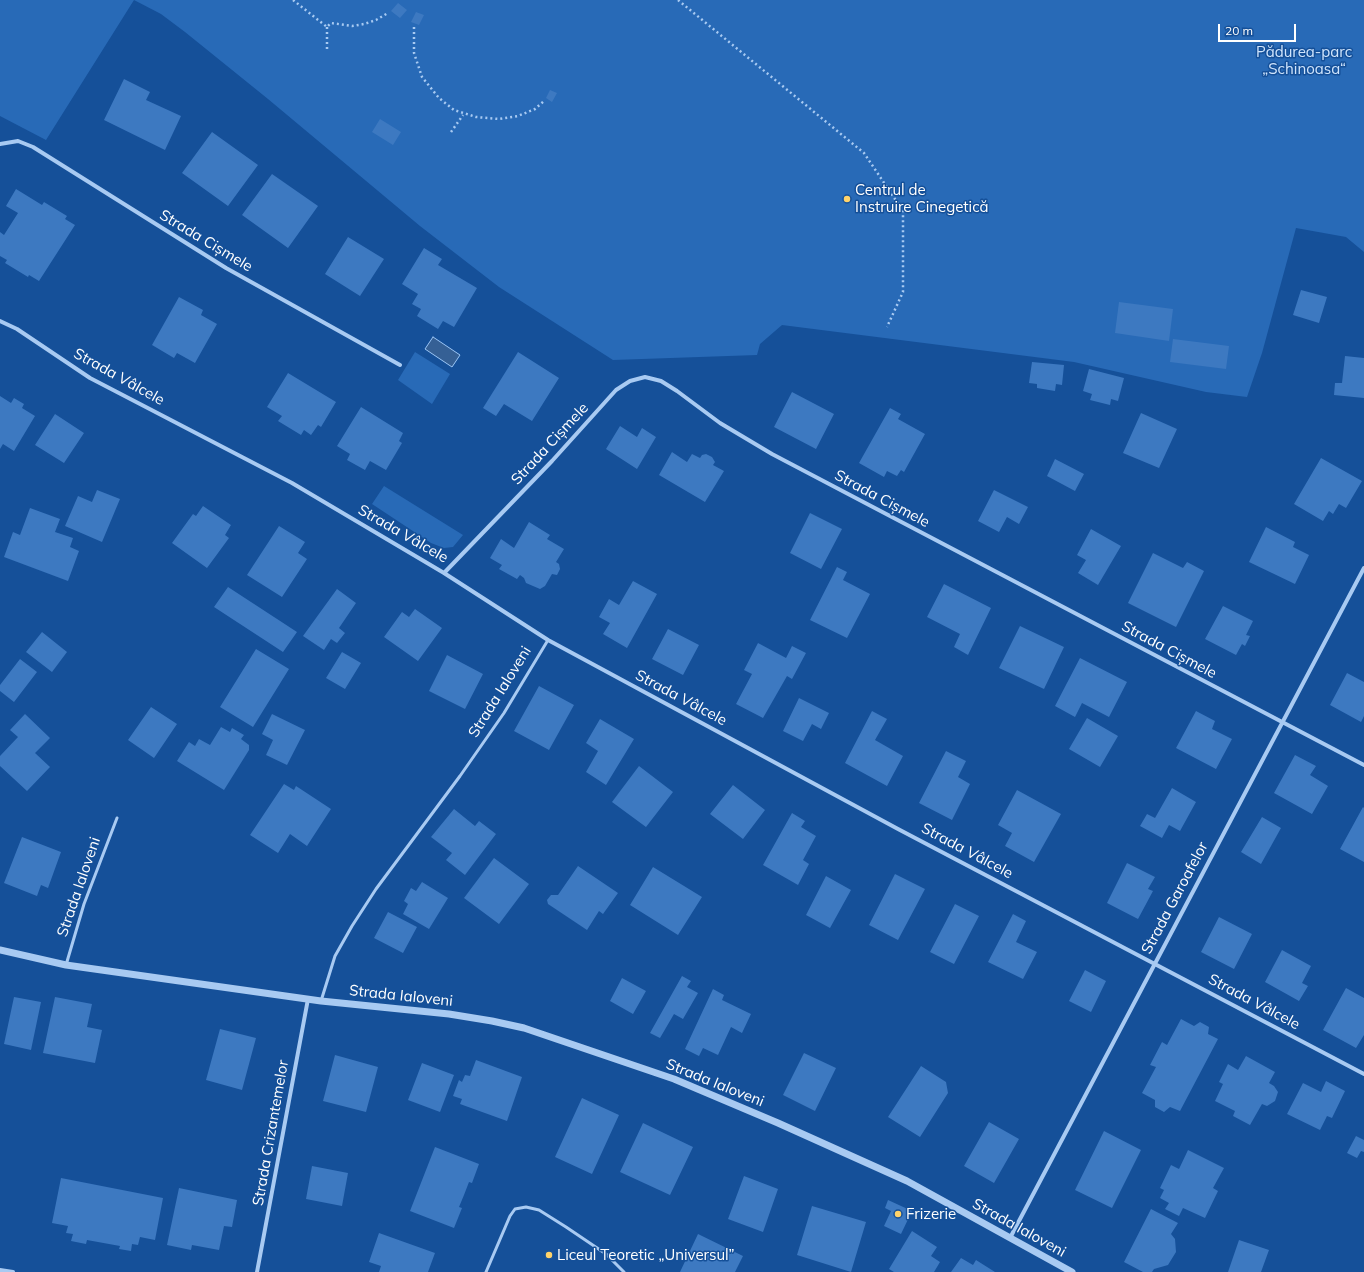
<!DOCTYPE html>
<html>
<head>
<meta charset="utf-8">
<style>
  body { margin:0 }
  #map { position:relative; width:1364px; height:1272px; overflow:hidden; background:#155099; font-family:Mulish,sans-serif }
  canvas { display:block }
  .scale { position:absolute; left:1218px; top:24px; width:78px; height:18px; box-sizing:border-box; border:2px solid #fff; border-top:0; padding-left:5px; font-size:12px; line-height:14px; white-space:nowrap; color:#fff; -webkit-text-stroke:3px #155099; paint-order:stroke }
</style>
</head>
<body>
<div id="map">
<canvas width="1364" height="1272"></canvas>
<div class="scale">20 m</div>
</div>
<script>
const ctx = document.querySelector('canvas').getContext('2d');
ctx.lineJoin = 'round';
function paint(path, color) {
  ctx.fillStyle = color;
  ctx.fill(path, 'evenodd');
}
function shape(rows) {
  const path = new Path2D();
  for (const r of rows) {
    path.moveTo(r[0], r[1]);
    for (let i = 2; i < r.length; i += 2) path.lineTo(r[i], r[i + 1]);
  }
  return path;
}
function stroke(path, color, width, dash) {
  ctx.strokeStyle = color;
  ctx.lineWidth = width;
  ctx.lineCap = dash ? 'butt' : 'round';
  ctx.setLineDash(dash || []);
  ctx.stroke(path);
}
function label(font, color, halo, rows, align = 'center') {
  ctx.font = font + ' Mulish,sans-serif';
  ctx.lineWidth = 3;
  ctx.setLineDash([]);
  ctx.textBaseline = 'middle';
  ctx.strokeStyle = halo;
  ctx.fillStyle = color;
  for (const [text, x, y, turn = 0] of rows) {
    ctx.save();
    ctx.translate(x, y);
    ctx.rotate((+turn || 0) * Math.PI / 180);
    ctx.textAlign = isNaN(turn) ? turn : align;
    if (halo) ctx.strokeText(text, 0, 0);
    ctx.fillText(text, 0, 0);
    ctx.restore();
  }
}
paint(shape([
  [0,0,1364,0,1364,252,1346,237,1296,228,1262,353,1247,397,1206,392,1074,362,782,325,760,344,757,355,613,360,499,287,420,226,268,99,185,32,161,14,134,0,46,140,0,116],
  [415,352,450,374,432,404,398,380],
  [384,486,463,535,453,547,444,548,431,543,372,504]
]), '#286ab7');
const water = shape([
  [433,337,460,355,452,367,425,349,433,337]
]);
paint(water, '#356095');
stroke(water, '#9bc5f5', 1);
paint(shape([
  [398,3,407,10,400,18,391,11],
  [416,12,424,15,419,25,411,22],
  [124,79,150,92,146,100,181,116,165,150,104,120],
  [550,90,557,93,552,102,546,98],
  [380,119,401,132,393,145,372,132],
  [212,132,258,165,228,206,182,173],
  [272,174,318,206,288,248,242,215],
  [16,189,42,205,44,202,67,216,65,219,75,225,39,281,29,275,28,277,5,263,7,260,0,256,0,232,4,235,18,213,6,206],
  [348,237,384,259,360,296,325,274],
  [424,248,442,259,438,265,477,288,454,327,443,321,438,329,417,316,421,309,412,304,418,294,402,284],
  [1301,290,1327,297,1319,323,1293,315],
  [179,297,203,310,201,315,217,324,195,363,177,353,174,358,152,345],
  [1119,302,1173,309,1169,341,1115,333],
  [1173,339,1229,346,1226,369,1170,362],
  [518,352,559,378,532,421,504,404,496,416,483,408],
  [1345,356,1364,358,1364,398,1334,395,1335,383,1342,383],
  [1032,362,1064,365,1062,385,1056,384,1055,391,1037,388,1037,384,1029,383],
  [1089,369,1124,378,1118,401,1111,399,1110,405,1090,400,1092,394,1083,391],
  [288,373,336,402,321,427,318,425,311,435,304,430,301,435,278,421,282,416,267,407],
  [792,392,834,414,816,449,774,427],
  [0,396,11,403,14,398,24,404,22,408,35,416,14,451,3,444,0,449],
  [361,407,403,433,399,441,402,443,386,470,370,461,365,470,347,460,350,454,337,446],
  [890,408,901,414,898,419,925,434,904,472,901,470,897,476,887,471,884,477,859,463],
  [1141,413,1177,429,1159,468,1123,453],
  [55,414,84,433,64,463,35,445],
  [620,426,637,437,642,428,656,437,637,469,606,449],
  [672,452,687,462,692,454,700,458,702,455,706,454,712,457,715,462,713,465,724,471,705,502,659,475],
  [1321,458,1362,481,1346,508,1339,504,1333,514,1329,511,1323,521,1294,504],
  [1055,459,1084,474,1075,491,1047,476],
  [97,490,120,499,102,542,65,526,78,496,92,502],
  [994,490,1028,507,1019,524,1007,517,999,532,978,521],
  [203,506,231,525,225,535,229,538,207,568,172,543,193,514,196,516],
  [30,508,60,519,55,532,73,538,70,547,79,551,68,581,4,557,13,532,20,535],
  [810,513,842,529,821,569,790,553],
  [529,522,550,535,547,539,564,549,556,562,559,564,560,569,557,575,552,574,545,586,540,589,526,583,524,578,520,575,517,579,499,569,502,565,490,558,501,539,514,548],
  [279,526,305,542,298,553,307,559,282,597,247,575],
  [1266,527,1295,542,1293,547,1309,555,1295,584,1249,562],
  [1091,529,1121,546,1098,585,1078,573,1086,560,1077,555],
  [1153,553,1183,568,1187,562,1204,571,1176,627,1128,603],
  [837,567,847,572,843,580,870,594,847,638,810,620],
  [633,581,657,594,627,648,603,634,610,623,599,617,609,599,619,605],
  [944,584,991,608,968,655,954,647,960,634,927,617],
  [228,587,297,632,283,652,214,607],
  [337,589,356,603,339,628,345,633,337,643,331,639,324,650,303,636],
  [1223,606,1253,621,1246,635,1250,636,1245,646,1242,644,1236,655,1205,639],
  [415,609,442,628,418,661,384,637,402,612,409,617],
  [1020,626,1064,647,1044,689,999,668],
  [668,629,699,645,683,675,652,659],
  [42,632,67,652,52,672,26,652],
  [758,643,786,658,792,646,806,653,792,679,787,676,763,718,736,704,752,674,744,670],
  [256,649,289,669,253,727,220,707],
  [342,652,361,663,345,689,326,678],
  [447,655,483,674,465,709,429,691],
  [1080,658,1127,682,1109,717,1082,703,1075,717,1055,706],
  [20,659,37,672,14,702,0,691,0,685],
  [1347,673,1364,682,1364,716,1361,722,1330,705],
  [539,686,574,705,549,750,514,731],
  [799,698,829,713,821,729,812,724,803,741,783,731],
  [151,707,177,724,154,758,128,740],
  [872,711,887,719,875,740,903,756,887,786,845,763],
  [1196,711,1215,721,1212,729,1232,739,1216,769,1176,748],
  [25,714,50,738,35,753,50,767,27,791,0,766,0,756,18,737,10,730],
  [272,714,305,730,287,765,266,755,273,740,262,734],
  [1087,718,1118,736,1100,767,1069,749],
  [600,719,634,739,606,785,586,772,598,751,586,743],
  [221,727,230,732,232,728,244,735,241,739,249,745,249,750,224,790,177,761,189,742,195,746,199,739,210,745],
  [946,751,966,761,958,777,970,784,952,820,919,803],
  [1295,755,1316,766,1310,775,1328,786,1312,814,1274,793],
  [639,766,673,792,646,827,612,802],
  [284,784,294,790,296,786,331,809,307,846,290,834,278,853,250,835],
  [733,785,765,810,743,839,710,814],
  [1172,788,1196,802,1180,831,1169,825,1162,838,1140,826,1147,814,1155,818],
  [1017,790,1061,814,1034,862,1005,846,1012,833,998,825],
  [1363,807,1364,808,1364,862,1340,849],
  [454,809,475,826,479,821,496,834,465,875,446,860,452,853,431,837],
  [792,813,805,821,801,827,816,836,803,860,809,864,798,885,763,865],
  [1262,817,1281,828,1261,864,1241,852],
  [22,837,61,852,48,888,41,885,37,896,4,883],
  [494,858,529,884,499,924,464,898],
  [1127,863,1155,877,1148,889,1153,891,1138,919,1107,903],
  [578,866,618,893,603,914,599,911,587,930,548,904,547,900,551,895,558,895],
  [653,867,702,897,678,935,630,905],
  [895,874,925,889,898,940,869,925],
  [826,876,851,890,830,928,806,915],
  [422,882,448,898,429,929,403,914,408,904,404,901,411,888,416,891],
  [955,904,979,916,954,964,930,952],
  [388,912,417,927,403,953,374,938],
  [1013,914,1026,921,1016,942,1037,952,1023,979,988,962],
  [1219,917,1252,934,1234,969,1201,952],
  [1282,950,1311,966,1302,983,1308,986,1299,1001,1265,982],
  [1085,970,1106,981,1091,1012,1069,1001],
  [682,976,691,981,687,987,698,993,683,1019,674,1014,660,1038,650,1033],
  [622,978,646,991,633,1014,610,1001],
  [1346,988,1364,998,1364,1035,1356,1048,1323,1030],
  [713,989,724,995,722,1000,751,1014,742,1033,731,1027,718,1055,703,1048,699,1056,685,1049],
  [14,997,41,1002,31,1050,4,1044],
  [55,997,92,1004,87,1027,102,1030,95,1063,43,1053],
  [1181,1019,1194,1026,1200,1022,1209,1027,1208,1034,1218,1039,1180,1111,1170,1107,1164,1112,1155,1107,1155,1100,1142,1093,1156,1067,1150,1065,1162,1042,1167,1045],
  [220,1029,256,1038,242,1090,206,1080],
  [804,1053,836,1068,815,1111,783,1095],
  [335,1055,378,1067,366,1112,323,1101],
  [1246,1056,1275,1072,1269,1083,1274,1086,1278,1092,1275,1101,1267,1106,1262,1104,1250,1125,1233,1116,1235,1111,1215,1101,1223,1084,1219,1082,1228,1064,1238,1070],
  [476,1060,522,1077,507,1121,460,1104,462,1099,453,1096,459,1080,462,1082,465,1075,470,1076],
  [422,1063,454,1075,440,1112,408,1100],
  [921,1066,946,1082,948,1093,920,1137,888,1117],
  [1326,1081,1345,1091,1332,1118,1327,1116,1320,1130,1287,1114,1303,1083,1321,1092],
  [582,1098,619,1115,592,1174,555,1157],
  [989,1122,1019,1139,994,1183,964,1166],
  [643,1123,693,1147,670,1195,620,1172],
  [1104,1131,1141,1150,1112,1208,1075,1190],
  [1356,1136,1364,1140,1364,1152,1361,1151,1357,1158,1347,1153],
  [435,1147,479,1164,472,1183,469,1182,464,1195,459,1207,462,1208,454,1228,410,1211],
  [1188,1150,1224,1168,1213,1188,1218,1191,1205,1218,1183,1208,1179,1216,1165,1209,1169,1203,1160,1198,1164,1190,1160,1188,1171,1165,1179,1169],
  [312,1166,348,1173,342,1206,306,1199],
  [744,1176,778,1189,763,1232,728,1219],
  [61,1178,163,1198,155,1240,140,1237,138,1245,132,1244,131,1251,119,1249,120,1246,87,1240,86,1244,71,1241,73,1234,66,1233,68,1226,52,1223],
  [179,1188,237,1200,232,1227,224,1226,219,1250,192,1245,191,1250,167,1245],
  [888,1200,912,1211,901,1234,884,1226,891,1211,885,1208],
  [812,1206,866,1222,851,1272,797,1255],
  [1151,1209,1178,1223,1171,1234,1175,1239,1176,1252,1168,1265,1154,1269,1152,1272,1143,1272,1124,1262],
  [912,1231,937,1247,931,1256,940,1262,934,1272,894,1272,889,1269],
  [379,1233,435,1253,428,1272,379,1272,381,1266,369,1262],
  [698,1234,743,1256,735,1272,680,1272],
  [1239,1240,1269,1250,1261,1272,1228,1272],
  [961,1258,973,1265,976,1260,995,1272,951,1272]
]), '#3d79c1');
stroke(shape([
  [293,0,327,27,331,23,352,26,364,24,376,20,388,13],
  [678,0,864,153,903,211,903,292,887,327],
  [327,27,327,51],
  [414,27,414,53,422,77,439,98,454,110,476,117,499,119,518,116,535,109,544,101],
  [451,132,463,115]
]), '#a8caf2', 2.5, [2, 3]);
stroke(shape([
  [66,965,84,904,117,818],
  [321,1001,335,956,352,926,376,889,460,776,504,713,548,640],
  [486,1272,510,1216,515,1209,526,1207,539,1210,566,1227,606,1254,624,1272]
]), '#a8caf2', 3);
stroke(shape([
  [0,144,18,141,33,147,226,268,400,365],
  [0,321,17,329,90,378,292,483,444,573,548,640,898,829,1364,1074],
  [444,573,552,461,616,390,630,381,645,377,661,381,677,391,720,423,772,454,1364,765],
  [1010,1238,1364,568],
  [0,1270,13,1272],
  [257,1272,308,999]
]), '#a8caf2', 4);
stroke(shape([
  [0,950,66,965,321,1001,449,1014,492,1021,524,1028,674,1079,778,1123,907,1181,1072,1272]
]), '#a8caf2', 7);
for (const [x, y, r, color] of [
  [847,199,4,"#ffd36a"],
  [898,1214,4,"#ffd36a"],
  [549,1255,4,"#ffd36a"]
]) {
  const dot = new Path2D();
  dot.arc(x, y, r, 0, 2 * Math.PI);
  ctx.fillStyle = color;
  ctx.fill(dot);
  stroke(dot, '#155099', 1.5);
}
label('15px', '#d0e5fd', '#155099', [
  ["Pădurea-parc",1304,52],
  ["„Schinoasa“",1304,69]
]);
label('15px', '#fff', '#155099', [
  ["Centrul de",855,190],
  ["Instruire Cinegetică",855,207],
  ["Frizerie",906,1214],
  ["Liceul Teoretic „Universul”",557,1255]
], 'left');
label('15px', '#fff', '#155099', [
  ["Strada Cișmele",206,241,31],
  ["Strada Vâlcele",119,377,29],
  ["Strada Cișmele",550,444,-47],
  ["Strada Cișmele",882,499,28],
  ["Strada Vâlcele",403,534,30],
  ["Strada Cișmele",1169,650,28],
  ["Strada Ialoveni",500,692,-58],
  ["Strada Vâlcele",681,698,28],
  ["Strada Vâlcele",967,851,28],
  ["Strada Ialoveni",79,887,-71],
  ["Strada Garoafelor",1175,898,-62],
  ["Strada Ialoveni",401,996,6],
  ["Strada Vâlcele",1254,1002,28],
  ["Strada Ialoveni",715,1083,22],
  ["Strada Crizantemelor",271,1133,-80],
  ["Strada Ialoveni",1019,1228,29]
]);
</script>
</body>
</html>
